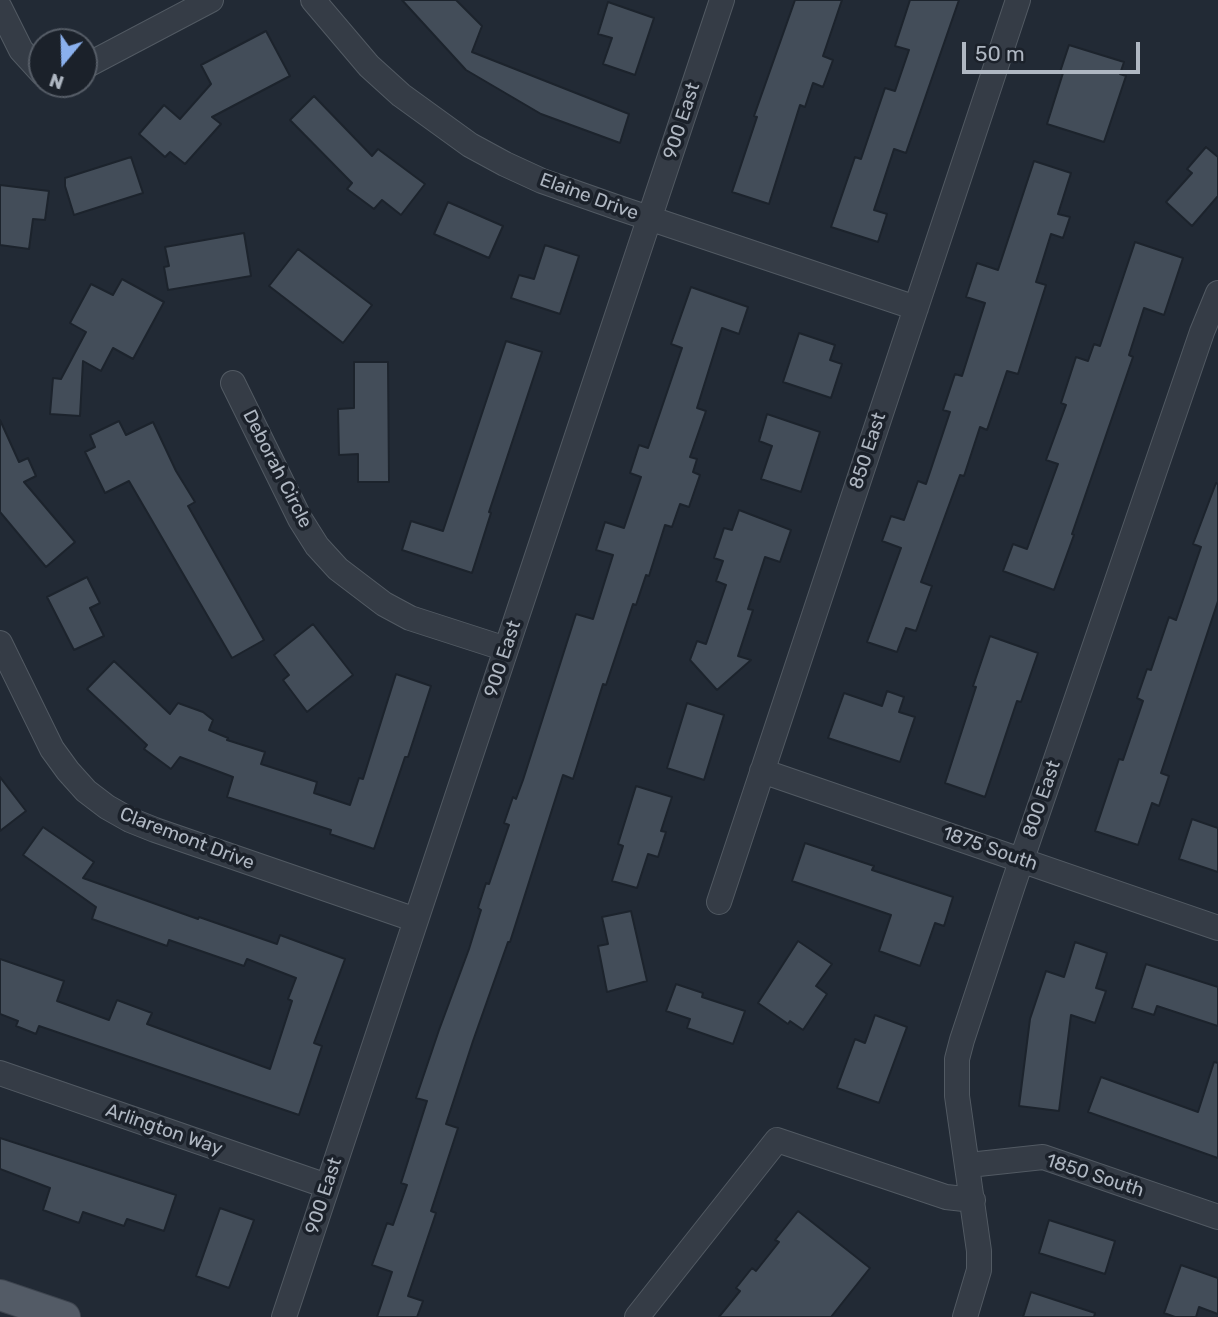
<!DOCTYPE html>
<html>
<head>
<meta charset="utf-8">
<style>
  body { margin:0 }
  #map { position:relative; width:1218px; height:1317px; overflow:hidden; background:#222a35; font-family:Rubik,sans-serif }
  canvas { display:block }
  .north { position:absolute; left:28px; top:28px; width:70px; height:70px; box-sizing:border-box; background:#1b212a; border:2px solid #565d67; border-radius:50%; rotate:199deg; font-size:19px; font-weight:700; line-height:28px; text-align:center; color:#afb7c2 }
  .north::after { content:''; display:block; margin:auto; width:24px; height:32px; background:#8ab0ed; clip-path:polygon(50% 0,100% 100%,50% 72%,0 100%) }
  .scale { position:absolute; left:962px; top:42px; width:178px; height:32px; box-sizing:border-box; border:4px solid #afb7c2; border-top:0; padding-left:9px; font-size:21px; line-height:24px; white-space:nowrap; color:#afb7c2; -webkit-text-stroke:5px #1b212a; paint-order:stroke }
</style>
</head>
<body>
<div id="map">
<canvas width="1218" height="1317"></canvas>
<div class="north">N</div>
<div class="scale">50 m</div>
</div>
<script>
const ctx = document.querySelector('canvas').getContext('2d');
ctx.lineJoin = 'round';
function paint(path, color) {
  ctx.fillStyle = color;
  ctx.fill(path, 'evenodd');
}
function shape(rows) {
  const path = new Path2D();
  for (const r of rows) {
    path.moveTo(r[0], r[1]);
    for (let i = 2; i < r.length; i += 2) path.lineTo(r[i], r[i + 1]);
  }
  return path;
}
function stroke(path, color, width, dash) {
  ctx.strokeStyle = color;
  ctx.lineWidth = width;
  ctx.lineCap = dash ? 'butt' : 'round';
  ctx.setLineDash(dash || []);
  ctx.stroke(path);
}
function label(font, color, halo, rows, align = 'center') {
  ctx.font = font + ' Rubik,sans-serif';
  ctx.lineWidth = 7;
  ctx.setLineDash([]);
  ctx.textBaseline = 'middle';
  ctx.strokeStyle = halo;
  ctx.fillStyle = color;
  for (const [text, x, y, turn = 0] of rows) {
    ctx.save();
    ctx.translate(x, y);
    ctx.rotate((+turn || 0) * Math.PI / 180);
    ctx.textAlign = isNaN(turn) ? turn : align;
    if (halo) ctx.strokeText(text, 0, 0);
    ctx.fillText(text, 0, 0);
    ctx.restore();
  }
}
const building = shape([
  [402,0,456,0,482,26,472,52,629,114,620,143,541,114,466,70,402,0],
  [795,0,842,0,823,56,833,60,823,87,813,83,805,107,800,105,769,204,732,192,757,117,754,116,795,0],
  [910,0,959,0,906,153,894,149,874,210,887,214,878,242,831,227,855,157,861,159,885,88,895,91,909,50,895,46,910,0],
  [608,2,654,18,635,75,603,64,612,38,598,34,608,2],
  [266,31,290,76,212,117,221,124,185,164,170,152,165,157,139,134,164,105,180,119,211,84,201,65,266,31],
  [1069,45,1124,62,1120,74,1126,76,1104,142,1047,124,1063,73,1060,72,1069,45],
  [314,96,372,156,378,149,425,184,401,215,382,200,374,209,347,189,352,183,290,120,314,96],
  [1206,147,1218,157,1218,196,1192,226,1166,202,1192,173,1187,169,1206,147],
  [131,157,143,193,74,215,65,186,65,178,131,157],
  [1034,161,1071,173,1058,214,1070,217,1063,238,1051,234,1036,282,1046,285,1018,374,1007,371,987,430,980,427,964,476,960,475,921,582,932,586,916,631,906,628,897,652,867,642,901,548,882,541,891,516,904,520,918,481,926,484,950,412,943,410,955,374,962,376,985,303,966,297,977,263,998,270,1034,161],
  [0,185,49,191,45,220,33,219,29,249,0,245,0,185],
  [448,202,503,226,489,258,434,234,448,202],
  [244,233,251,276,168,290,164,267,169,266,165,247,244,233],
  [1135,242,1183,258,1164,315,1144,308,1129,355,1133,357,1072,534,1074,535,1054,590,1003,571,1013,544,1027,549,1058,464,1046,460,1066,405,1061,403,1076,357,1088,361,1094,344,1100,346,1135,242],
  [545,245,579,256,560,314,511,298,519,275,534,279,545,245],
  [298,249,372,305,343,343,269,286,298,249],
  [122,279,164,302,133,359,113,348,101,371,83,361,80,416,50,414,53,378,61,379,86,332,70,323,91,284,113,295,122,279],
  [691,287,748,307,739,334,722,328,697,408,706,411,690,457,697,459,693,472,700,475,689,507,680,504,672,527,665,525,649,576,646,575,636,605,633,604,606,685,603,684,573,779,563,775,510,942,508,942,473,1041,446,1124,458,1128,431,1211,436,1213,408,1296,423,1301,417,1317,377,1317,392,1272,372,1265,387,1223,393,1225,407,1185,401,1183,427,1101,416,1098,439,1030,469,949,481,910,478,908,486,883,489,884,509,825,504,823,513,797,516,799,523,780,576,614,593,619,613,555,596,550,605,522,624,528,641,477,630,473,639,445,648,448,682,348,671,344,691,287],
  [799,333,835,345,830,360,842,364,831,398,783,382,799,333],
  [506,341,542,352,489,512,491,513,472,573,402,550,411,521,443,531,506,341],
  [354,362,388,362,389,482,358,482,358,454,339,455,338,409,354,408,354,362],
  [767,414,820,432,801,492,761,479,772,446,759,441,767,414],
  [0,420,19,462,28,458,36,476,24,482,75,542,46,567,0,512,0,420],
  [119,421,126,435,153,422,176,471,195,502,188,506,264,640,232,658,129,481,105,493,85,452,95,447,90,435,119,421],
  [1216,483,1218,484,1218,601,1161,773,1169,776,1159,806,1152,803,1138,845,1095,831,1119,759,1123,760,1143,701,1137,698,1147,669,1151,670,1169,617,1176,620,1201,547,1193,544,1216,483],
  [739,510,791,530,780,562,765,557,748,609,753,610,738,656,751,660,717,690,690,660,697,641,706,644,726,585,716,581,723,561,714,558,724,528,732,530,739,510],
  [87,577,100,603,90,608,104,636,74,650,47,597,87,577],
  [313,624,353,675,307,712,283,680,289,675,274,655,313,624],
  [990,636,1038,653,1021,702,1017,701,985,797,945,783,976,687,973,686,990,636],
  [114,661,170,714,178,703,203,712,213,720,209,730,228,738,227,740,265,752,261,764,317,782,314,793,350,805,359,778,363,779,396,674,431,686,408,757,405,757,374,849,330,834,331,830,227,797,233,777,180,757,171,769,144,749,147,745,87,689,114,661],
  [887,691,904,697,899,712,915,717,900,762,828,738,844,693,882,706,887,691],
  [687,703,724,715,704,780,667,768,687,703],
  [0,777,26,811,0,831,0,777],
  [636,786,672,797,661,831,666,832,658,857,648,854,637,888,612,881,623,846,618,844,636,786],
  [1192,819,1218,828,1218,872,1179,859,1192,819],
  [43,827,94,862,83,878,198,919,199,917,277,944,280,935,345,959,314,1043,322,1046,299,1115,39,1026,36,1034,16,1026,18,1021,0,1014,0,959,64,981,57,1001,109,1020,117,1000,152,1013,147,1024,270,1069,292,1001,288,999,296,978,247,959,244,966,169,940,167,946,92,919,96,907,23,855,43,827],
  [805,843,874,866,872,870,953,897,944,926,935,923,920,966,879,951,891,915,792,881,805,843],
  [631,911,647,981,607,992,598,946,608,944,602,917,631,911],
  [798,941,832,964,816,986,827,994,803,1030,790,1021,788,1024,758,1003,798,941],
  [1075,942,1107,953,1096,988,1106,991,1095,1023,1071,1015,1059,1111,1019,1106,1030,1019,1046,971,1064,977,1075,942],
  [1146,964,1218,987,1218,1026,1157,1006,1154,1015,1132,1008,1146,964],
  [676,984,703,993,702,997,745,1011,733,1044,687,1028,690,1019,666,1011,676,984],
  [875,1015,907,1027,879,1103,837,1088,855,1039,865,1043,875,1015],
  [1214,1062,1218,1063,1218,1158,1088,1112,1101,1077,1198,1112,1214,1062],
  [0,1138,176,1195,164,1231,127,1219,124,1226,83,1212,79,1223,43,1210,50,1188,0,1169,0,1138],
  [220,1208,254,1220,229,1288,196,1276,220,1208],
  [798,1211,870,1268,831,1317,719,1317,740,1291,736,1288,752,1268,756,1271,779,1242,775,1240,798,1211],
  [1049,1220,1115,1241,1105,1274,1039,1253,1049,1220],
  [1181,1265,1218,1278,1218,1314,1199,1307,1196,1317,1175,1317,1164,1313,1181,1265],
  [1031,1292,1095,1313,1094,1317,1023,1317,1031,1292]
]);
paint(building, '#434d59');
stroke(building, '#1c232c', 2);
const minor = shape([
  [313,0,369,66,401,95,470,145,505,164,542,181,616,207,916,308],
  [0,8,21,50,42,73],
  [84,67,211,0],
  [233,383,300,519,317,546,338,569,384,604,410,618,506,649],
  [0,643,52,749,68,771,86,791,107,807,130,820,155,830,416,920],
  [762,771,1218,928],
  [719,902,1018,0],
  [0,1073,327,1186],
  [969,1165,1043,1157,1218,1217],
  [284,1317,722,0],
  [637,1317,777,1140,946,1197,973,1200],
  [965,1317,979,1270,979,1251,957,1096,957,1059,962,1040,1013,885,1202,332,1218,293]
]);
const major = shape([
  [0,1295,65,1317]
]);
stroke(minor, '#525a63', 26);
stroke(major, '#3e454f', 32);
stroke(minor, '#353c46', 24);
stroke(major, '#535b66', 30);
label('19px', '#afb7c2', '#1b212a', [
  ["900 East",682,121,-72],
  ["Elaine Drive",589,197,20],
  ["850 East",868,451,-72],
  ["Deborah Circle",277,469,63],
  ["900 East",503,659,-72],
  ["800 East",1042,799,-71],
  ["Claremont Drive",187,839,21],
  ["1875 South",990,849,19],
  ["Arlington Way",164,1130,19],
  ["1850 South",1095,1176,18],
  ["900 East",324,1196,-72]
]);
</script>
</body>
</html>
